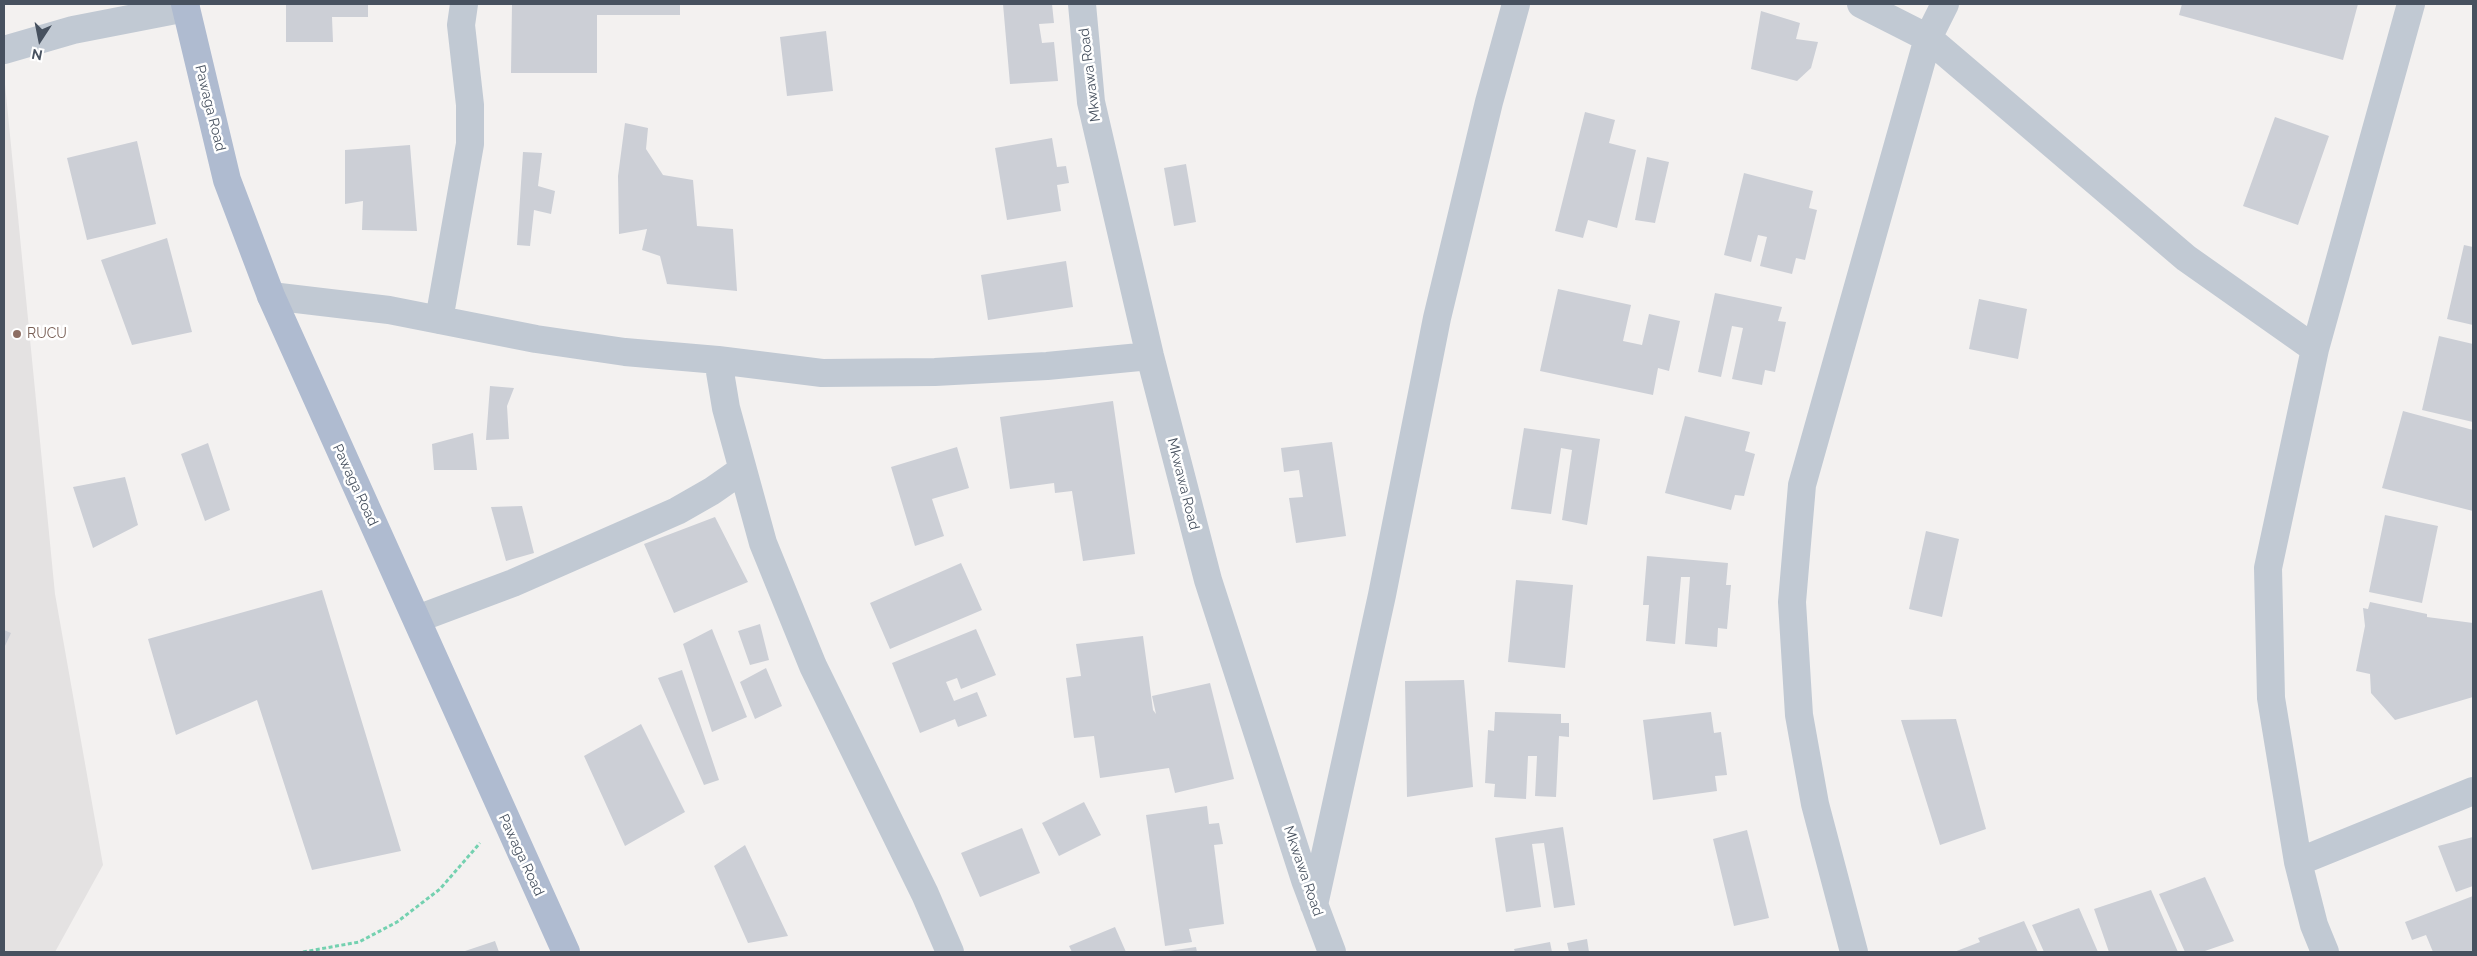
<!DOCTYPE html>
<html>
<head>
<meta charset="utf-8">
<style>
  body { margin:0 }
  #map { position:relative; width:2477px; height:956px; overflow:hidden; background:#f3f1f0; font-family:Raleway,sans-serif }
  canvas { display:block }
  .frame { position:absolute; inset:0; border:5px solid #47515f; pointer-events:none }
  .north { position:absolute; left:15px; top:15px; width:50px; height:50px; -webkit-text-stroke:4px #fff; paint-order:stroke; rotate:191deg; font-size:14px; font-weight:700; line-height:20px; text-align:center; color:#47515f }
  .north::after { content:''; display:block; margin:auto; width:18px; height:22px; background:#47515f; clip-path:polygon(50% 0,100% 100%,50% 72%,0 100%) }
</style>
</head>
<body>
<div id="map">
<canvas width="2477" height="956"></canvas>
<div class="frame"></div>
<div class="north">N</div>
</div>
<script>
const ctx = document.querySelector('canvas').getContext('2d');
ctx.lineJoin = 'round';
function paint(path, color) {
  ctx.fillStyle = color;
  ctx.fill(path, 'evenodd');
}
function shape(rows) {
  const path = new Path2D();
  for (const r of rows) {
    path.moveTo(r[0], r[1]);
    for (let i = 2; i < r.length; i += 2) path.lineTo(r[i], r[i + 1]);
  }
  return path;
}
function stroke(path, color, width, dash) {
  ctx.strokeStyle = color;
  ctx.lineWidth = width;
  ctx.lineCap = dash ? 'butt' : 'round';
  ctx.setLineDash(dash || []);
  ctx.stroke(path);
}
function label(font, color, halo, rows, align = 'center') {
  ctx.font = font + ' Raleway,sans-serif';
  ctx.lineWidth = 5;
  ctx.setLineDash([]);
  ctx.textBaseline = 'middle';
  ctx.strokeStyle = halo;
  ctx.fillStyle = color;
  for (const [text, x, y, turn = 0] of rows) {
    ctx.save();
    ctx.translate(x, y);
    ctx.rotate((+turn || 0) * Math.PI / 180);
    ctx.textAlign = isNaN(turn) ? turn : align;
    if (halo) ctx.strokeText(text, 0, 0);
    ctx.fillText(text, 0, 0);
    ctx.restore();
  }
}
paint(shape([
  [4,74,55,594,103,865,55,952,4,952]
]), '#e4e2e2');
paint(shape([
  [286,4,368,4,368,17,332,17,333,42,286,42],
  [512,4,680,4,680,15,597,15,597,73,511,73],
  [1003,4,1052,4,1054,23,1039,24,1042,43,1054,42,1058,81,1010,84],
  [2182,4,2358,4,2343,60,2179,15],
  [1761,11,1800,23,1796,39,1818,42,1811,68,1797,81,1751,69],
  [826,31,833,91,787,96,780,37],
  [1585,112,1615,120,1609,143,1636,150,1617,228,1588,220,1583,238,1555,231],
  [2275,117,2329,136,2298,225,2243,206],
  [625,123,648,128,646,149,663,175,693,180,697,226,733,229,737,291,667,284,660,256,642,250,647,229,619,234,618,176],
  [1052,138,1057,167,1066,166,1069,183,1057,185,1061,211,1007,220,995,148],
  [137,141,156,224,87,240,67,158],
  [410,145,417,231,362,230,363,201,345,204,345,150],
  [523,152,542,153,538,186,555,191,551,214,534,210,530,246,517,245],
  [1647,157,1669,162,1655,223,1635,220],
  [1186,164,1196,222,1174,226,1164,168],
  [1744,173,1813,191,1809,208,1817,210,1805,260,1796,258,1792,274,1760,266,1767,237,1758,235,1751,262,1724,255],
  [167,238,192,332,132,345,101,260],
  [2464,245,2473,247,2473,325,2447,319],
  [1066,261,1073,307,988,320,981,275],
  [1558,289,1631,305,1623,341,1642,345,1649,314,1680,321,1669,371,1658,368,1653,395,1540,371],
  [1715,293,1782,307,1778,321,1786,322,1775,372,1765,370,1762,385,1732,379,1743,328,1732,326,1721,377,1698,372],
  [1979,299,2027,309,2018,359,1969,349],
  [2439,336,2473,344,2473,422,2422,410],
  [490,386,514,388,507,406,509,439,486,440],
  [1113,401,1135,554,1083,561,1072,491,1055,493,1054,483,1010,489,1000,417],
  [2403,411,2473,430,2473,511,2382,488],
  [1685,416,1750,432,1745,451,1755,454,1744,496,1735,495,1731,510,1665,493],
  [1524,428,1600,439,1587,525,1562,520,1572,450,1561,448,1551,514,1511,509],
  [473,433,477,470,434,470,432,444],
  [1332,442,1346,536,1296,543,1289,498,1303,497,1299,470,1284,472,1281,448],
  [208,443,230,510,205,521,181,454],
  [957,447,969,488,932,499,944,536,915,546,891,467],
  [125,477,138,525,93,548,73,487],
  [522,506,534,553,506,561,491,507],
  [2385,515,2438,526,2422,603,2369,592],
  [715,517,748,582,674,613,644,544],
  [1926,531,1959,539,1942,617,1909,609],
  [1647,556,1728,563,1726,585,1731,585,1727,629,1718,628,1717,647,1685,644,1690,577,1681,577,1675,644,1646,641,1649,605,1643,605],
  [961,563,982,610,890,649,870,603],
  [1516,580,1573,585,1565,668,1508,662],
  [322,590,401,851,312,870,257,700,176,735,148,639],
  [2370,602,2427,614,2427,617,2473,623,2473,697,2395,720,2371,693,2370,674,2356,671,2365,626,2363,608,2368,609],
  [760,624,769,660,750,665,738,631],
  [712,629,747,717,712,732,683,644],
  [976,629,996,675,961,689,957,678,946,682,954,701,977,692,987,716,958,727,955,719,920,733,892,663],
  [4,630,11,633,4,648],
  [1143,636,1153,710,1156,714,1152,696,1210,683,1234,779,1175,793,1169,768,1100,778,1094,736,1074,738,1066,678,1081,676,1076,644],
  [766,668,782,706,755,719,740,682],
  [682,670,719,780,704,785,658,678],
  [1464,680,1473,787,1407,797,1405,681],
  [1495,712,1561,714,1561,723,1569,723,1569,737,1559,736,1556,797,1535,796,1537,756,1528,756,1526,799,1494,797,1495,784,1485,783,1488,730,1494,731],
  [1711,712,1714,733,1721,732,1727,775,1715,776,1717,791,1653,800,1643,720],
  [1956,719,1986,829,1940,845,1901,720],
  [641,724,685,812,625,846,584,756],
  [1084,802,1101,835,1059,856,1042,823],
  [1207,806,1209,824,1219,823,1223,844,1214,845,1224,924,1189,929,1192,942,1165,946,1146,815],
  [1563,827,1575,905,1554,908,1544,843,1532,844,1541,907,1506,912,1495,838],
  [1022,828,1040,873,980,897,961,853],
  [1747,830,1769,918,1734,926,1713,839],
  [2473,837,2473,886,2456,892,2438,846],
  [745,845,788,936,748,943,714,866],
  [2205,877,2234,941,2202,952,2185,952,2159,894],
  [2151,890,2178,952,2109,952,2094,909],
  [2473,896,2473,952,2433,952,2426,935,2412,940,2405,922],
  [2079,908,2098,952,2044,952,2032,925],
  [2024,921,2038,952,1954,952,1980,942,1978,938],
  [1115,927,1126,952,1072,952,1069,946],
  [1587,939,1589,952,1569,952,1567,943],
  [495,941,499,952,462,952],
  [1550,942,1552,952,1515,952,1514,949],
  [1196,947,1197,952,1168,952,1168,951]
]), '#cccfd6');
stroke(shape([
  [303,952,359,942,397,922,440,889,480,843]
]), '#74d1b0', 3, [4, 2.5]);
stroke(shape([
  [1082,4,1091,102,1150,356,1208,580,1305,880,1332,952],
  [1861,4,1928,38,2186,258,2315,349],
  [4,50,73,30,186,8],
  [271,296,389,310,536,339,625,352,718,360,822,373,935,372,1047,366,1150,356],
  [439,320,470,144,470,105,461,25,464,4],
  [718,360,726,408,763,543,813,666,925,894,950,952],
  [417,619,513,583,677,511,712,491,742,470],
  [2298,862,2473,791],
  [1314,905,1382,595,1437,318,1489,102,1516,4],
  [1854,952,1815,804,1799,715,1792,602,1802,485,1928,38,1945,4],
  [2325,952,2314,925,2298,862,2271,698,2268,568,2315,349,2411,4]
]), '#c1c9d3', 28);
stroke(shape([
  [185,4,227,180,271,296,566,952]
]), '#afbbd0', 28);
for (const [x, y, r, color] of [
  [17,334,5,"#8d6e63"]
]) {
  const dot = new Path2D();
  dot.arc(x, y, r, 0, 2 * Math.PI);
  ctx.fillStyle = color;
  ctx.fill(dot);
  stroke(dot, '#fff', 2);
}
label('14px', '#47515f', '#fff', [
  ["Mkwawa Road",1090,75,-97],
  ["Pawaga Road",210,108,76],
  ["Mkwawa Road",1183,484,76],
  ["Pawaga Road",355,485,65],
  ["Pawaga Road",521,855,65],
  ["Mkwawa Road",1303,871,71]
]);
label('14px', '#785e54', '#fff', [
  ["RUCU",27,334]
], 'left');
</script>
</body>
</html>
